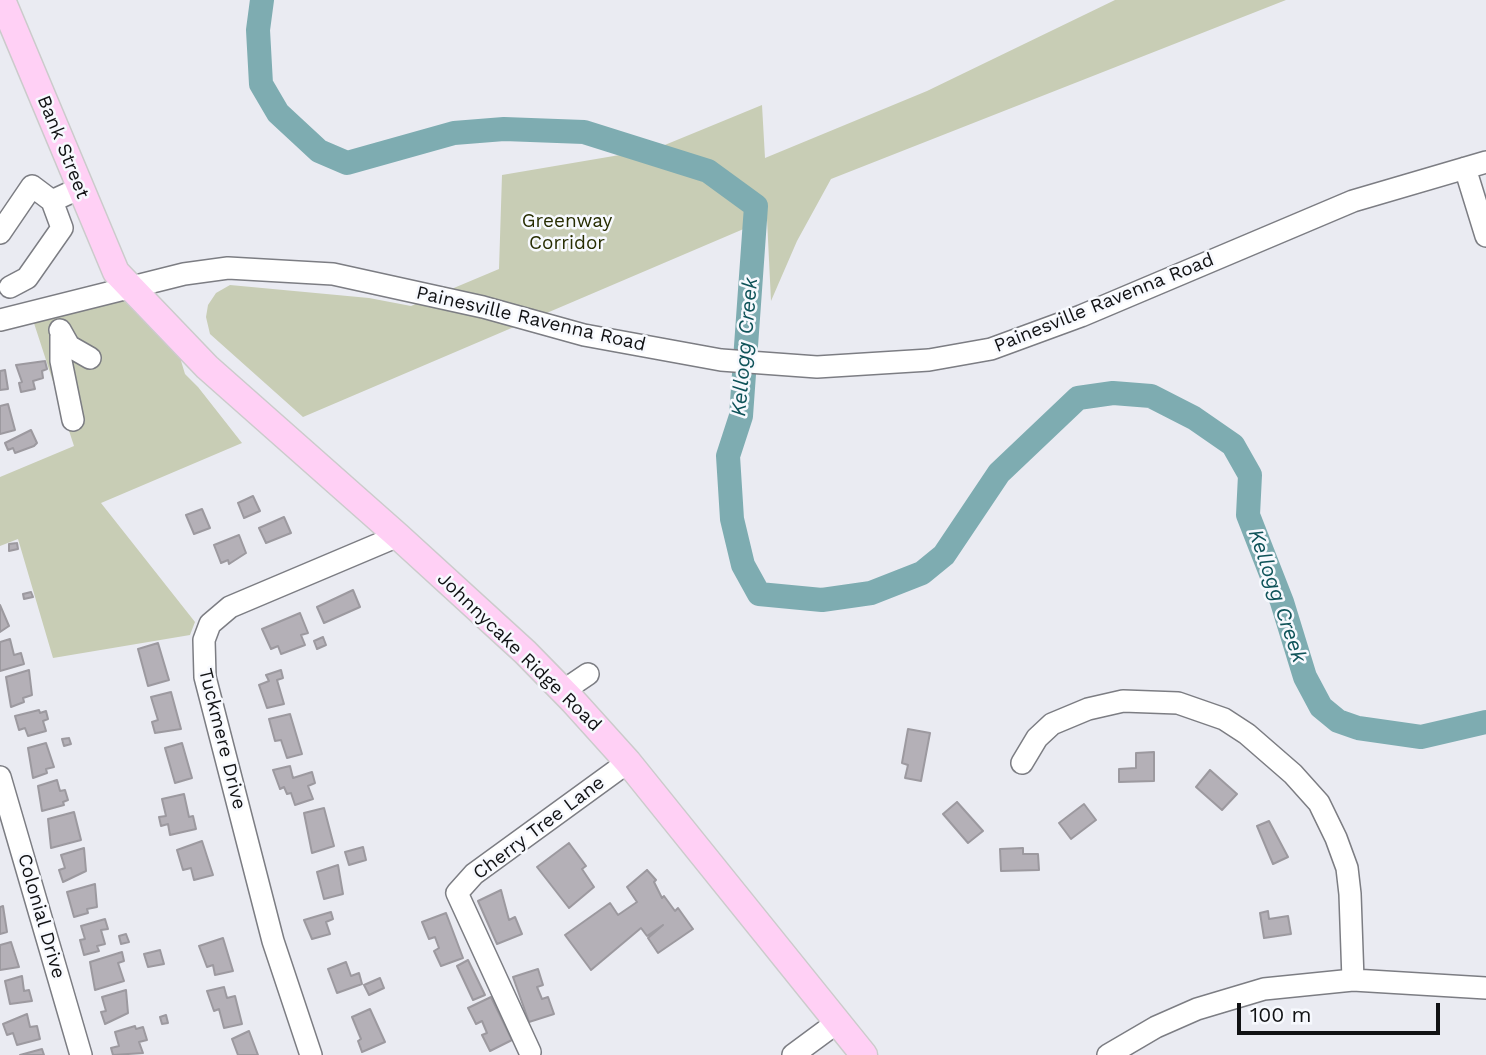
<!DOCTYPE html>
<html>
<head>
<meta charset="utf-8">
<style>
  body { margin:0 }
  #map { position:relative; width:1486px; height:1055px; overflow:hidden; background:#eaebf2; font-family:"Work Sans",sans-serif }
  canvas { display:block }
  .scale { position:absolute; left:1237px; top:1003px; width:203px; height:32px; box-sizing:border-box; border:4px solid #111214; border-top:0; padding-left:9px; font-size:21px; line-height:24px; white-space:nowrap; color:#111214; -webkit-text-stroke:5px #f7f9fe; paint-order:stroke }
</style>
</head>
<body>
<div id="map">
<canvas width="1486" height="1055"></canvas>
<div class="scale">100 m</div>
</div>
<script>
const ctx = document.querySelector('canvas').getContext('2d');
ctx.lineJoin = 'round';
function paint(path, color) {
  ctx.fillStyle = color;
  ctx.fill(path, 'evenodd');
}
function shape(rows) {
  const path = new Path2D();
  for (const r of rows) {
    path.moveTo(r[0], r[1]);
    for (let i = 2; i < r.length; i += 2) path.lineTo(r[i], r[i + 1]);
  }
  return path;
}
function stroke(path, color, width, dash) {
  ctx.strokeStyle = color;
  ctx.lineWidth = width;
  ctx.lineCap = dash ? 'butt' : 'round';
  ctx.setLineDash(dash || []);
  ctx.stroke(path);
}
function label(font, color, halo, rows, align = 'center') {
  ctx.font = font + ' "Work Sans",sans-serif';
  ctx.lineWidth = 5;
  ctx.setLineDash([]);
  ctx.textBaseline = 'middle';
  ctx.strokeStyle = halo;
  ctx.fillStyle = color;
  for (const [text, x, y, turn = 0] of rows) {
    ctx.save();
    ctx.translate(x, y);
    ctx.rotate((+turn || 0) * Math.PI / 180);
    ctx.textAlign = isNaN(turn) ? turn : align;
    if (halo) ctx.strokeText(text, 0, 0);
    ctx.fillText(text, 0, 0);
    ctx.restore();
  }
}
paint(shape([
  [1115,0,1286,0,831,179,797,241,771,301,767,219,303,417,210,334,206,317,208,305,216,293,230,285,369,298,411,306,499,269,502,175,655,149,762,105,765,158,927,91],
  [122,296,169,321,185,374,198,387,242,443,101,503,195,622,190,635,53,658,18,539,0,546,0,477,74,446,31,314]
]), '#c8cdb5');
stroke(shape([
  [262,0,258,30,261,84,278,113,319,151,347,163,454,133,504,129,584,132,708,171,756,206,741,416,728,456,732,519,743,565,759,594,822,600,871,593,922,573,944,555,999,473,1078,398,1113,393,1151,396,1194,418,1233,445,1250,475,1248,515,1282,602,1305,677,1321,707,1338,721,1358,728,1421,737,1486,722]
]), '#7eacb1', 24);
const building = shape([
  [45,361,47,369,42,371,43,378,33,381,35,389,21,392,19,383,22,382,16,365,45,361],
  [5,370,8,389,0,390,0,371,5,370],
  [8,404,15,430,0,434,0,406,8,404],
  [31,430,37,443,34,446,15,453,13,448,8,450,5,443,31,430],
  [253,496,260,511,244,518,238,503,253,496],
  [202,509,210,528,194,534,186,515,202,509],
  [284,517,291,533,266,543,259,528,284,517],
  [239,535,246,553,229,564,228,560,221,563,214,545,239,535],
  [17,543,18,549,9,551,9,544,17,543],
  [353,590,360,607,324,623,317,607,353,590],
  [31,592,33,597,24,599,23,594,31,592],
  [0,605,9,626,0,632,0,605],
  [300,613,308,633,301,635,305,645,281,654,278,646,271,649,262,629,300,613],
  [323,637,326,645,317,649,314,641,323,637],
  [10,639,14,655,21,653,24,664,0,671,0,642,10,639],
  [158,643,169,680,148,686,138,649,158,643],
  [29,670,32,695,23,698,24,702,11,707,6,677,29,670],
  [281,670,283,678,277,680,284,704,267,708,259,685,269,681,266,675,281,670],
  [171,692,181,729,155,733,152,722,158,720,151,697,171,692],
  [39,710,40,713,46,711,48,719,43,721,46,731,28,736,25,728,19,730,15,716,39,710],
  [290,714,302,754,287,758,281,740,275,741,269,719,290,714],
  [908,729,930,733,921,781,905,778,908,765,902,763,908,729],
  [69,738,71,744,64,746,62,739,69,738],
  [46,743,54,767,46,769,47,773,33,778,28,748,46,743],
  [182,743,192,778,175,783,165,748,182,743],
  [1154,752,1154,781,1119,782,1119,769,1136,768,1136,753,1154,752],
  [290,766,293,778,312,772,315,783,308,786,313,799,295,805,291,793,287,794,284,787,280,789,273,770,290,766],
  [1210,770,1237,794,1222,810,1196,787,1210,770],
  [57,780,60,791,65,790,68,800,63,802,64,805,42,811,38,786,57,780],
  [184,794,189,817,193,816,196,829,170,835,168,824,161,826,159,817,166,816,162,799,184,794],
  [957,802,983,831,968,843,943,814,957,802],
  [1084,804,1096,820,1071,839,1059,823,1084,804],
  [324,808,334,846,312,853,304,813,324,808],
  [74,812,81,840,51,848,48,819,74,812],
  [1269,821,1288,857,1273,864,1257,826,1269,821],
  [202,841,213,875,194,880,191,868,183,870,177,850,202,841],
  [569,843,586,866,582,869,594,887,569,908,537,867,569,843],
  [363,847,366,860,349,865,345,852,363,847],
  [84,848,86,871,63,882,59,870,65,868,61,855,84,848],
  [1023,848,1023,854,1038,854,1039,870,1001,871,1000,849,1023,848],
  [338,865,343,894,324,899,317,872,338,865],
  [647,870,656,880,654,882,662,898,664,896,675,911,678,908,693,929,658,953,648,938,663,925,647,936,641,928,591,970,565,935,610,903,618,915,637,902,627,887,647,870],
  [95,884,97,907,87,909,88,913,74,917,67,892,95,884],
  [501,890,509,920,515,917,522,934,497,944,478,901,501,890],
  [3,906,7,932,0,934,0,907,3,906],
  [1268,911,1269,919,1288,916,1291,934,1264,938,1260,913,1268,911],
  [331,912,333,919,326,922,330,934,312,939,304,920,331,912],
  [446,913,463,958,441,966,434,951,439,948,435,937,429,939,422,922,446,913],
  [105,919,108,929,101,930,105,944,97,946,99,951,84,955,80,940,85,939,81,926,105,919],
  [126,934,129,942,121,944,119,936,126,934],
  [223,938,233,971,215,975,213,965,207,967,199,946,223,938],
  [11,942,19,967,0,970,0,945,11,942],
  [160,950,164,964,148,967,144,954,160,950],
  [122,952,124,961,118,963,124,981,95,990,90,962,122,952],
  [468,960,485,995,473,1000,457,966,468,960],
  [346,962,351,976,359,973,362,984,337,993,328,969,346,962],
  [538,969,543,985,537,987,542,999,548,997,554,1014,529,1022,513,977,538,969],
  [22,976,24,991,29,990,32,1001,10,1004,5,981,22,976],
  [380,978,384,988,369,995,364,985,380,978],
  [224,987,227,998,235,996,242,1024,224,1028,219,1009,214,1011,207,991,224,987],
  [126,990,128,1013,105,1024,101,1012,106,1011,102,997,126,990],
  [491,997,512,1040,490,1051,482,1035,487,1033,482,1021,476,1024,468,1008,491,997],
  [370,1009,385,1042,362,1052,358,1041,361,1039,352,1017,370,1009],
  [27,1014,30,1027,37,1026,40,1039,17,1045,13,1033,7,1035,3,1024,27,1014],
  [166,1015,168,1023,162,1024,160,1017,166,1015],
  [135,1026,136,1029,143,1027,147,1040,139,1042,143,1053,113,1055,111,1048,119,1046,115,1032,135,1026],
  [249,1031,258,1055,238,1055,232,1039,249,1031],
  [42,1049,44,1055,20,1055,42,1049]
]);
paint(building, '#b4b0b7');
stroke(building, '#9c999f', 2);
const minor = shape([
  [1465,168,1486,236],
  [0,233,32,186,52,201,80,188],
  [10,287,27,278,62,228,52,201],
  [0,320,184,274,228,268,333,274,483,307,584,335,721,360,817,367,929,360,991,349,1081,316,1353,201,1486,162],
  [60,330,69,346,90,358],
  [61,336,61,361,73,420],
  [563,691,588,674],
  [1022,763,1037,738,1052,724,1088,709,1123,701,1178,703,1224,719,1247,734,1293,774,1319,803,1336,838,1347,868,1350,894,1353,980],
  [0,777,81,1055],
  [530,1052,457,893,474,874,628,762],
  [311,1055,273,941,205,677,204,640,210,624,230,607,398,536],
  [793,1055,839,1021],
  [1108,1055,1156,1027,1197,1009,1264,989,1353,980,1486,988]
]);
const major = shape([
  [2,0,116,272,207,367,398,536,525,652,573,701,628,762,864,1055]
]);
stroke(minor, '#7c7d83', 24);
stroke(major, '#cbcbcb', 29);
stroke(minor, '#fff', 21);
stroke(major, '#ffd0f5', 26);
label('19px', '#111214', '#f7f9fe', [
  ["Bank Street",63,147,68],
  ["Painesville Ravenna Road",1104,303,-22],
  ["Painesville Ravenna Road",531,319,13],
  ["Johnnycake Ridge Road",519,652,44],
  ["Tuckmere Drive",222,739,76],
  ["Cherry Tree Lane",539,828,-37],
  ["Colonial Drive",41,916,74]
]);
label('19px', '#272d01', '#f7f9fe', [
  ["Greenway",567,221],
  ["Corridor",567,243]
]);
label('italic 21px', '#0f5359', '#f7f9fe', [
  ["Kellogg Creek",745,347,-85],
  ["Kellogg Creek",1277,596,71]
]);
</script>
</body>
</html>
